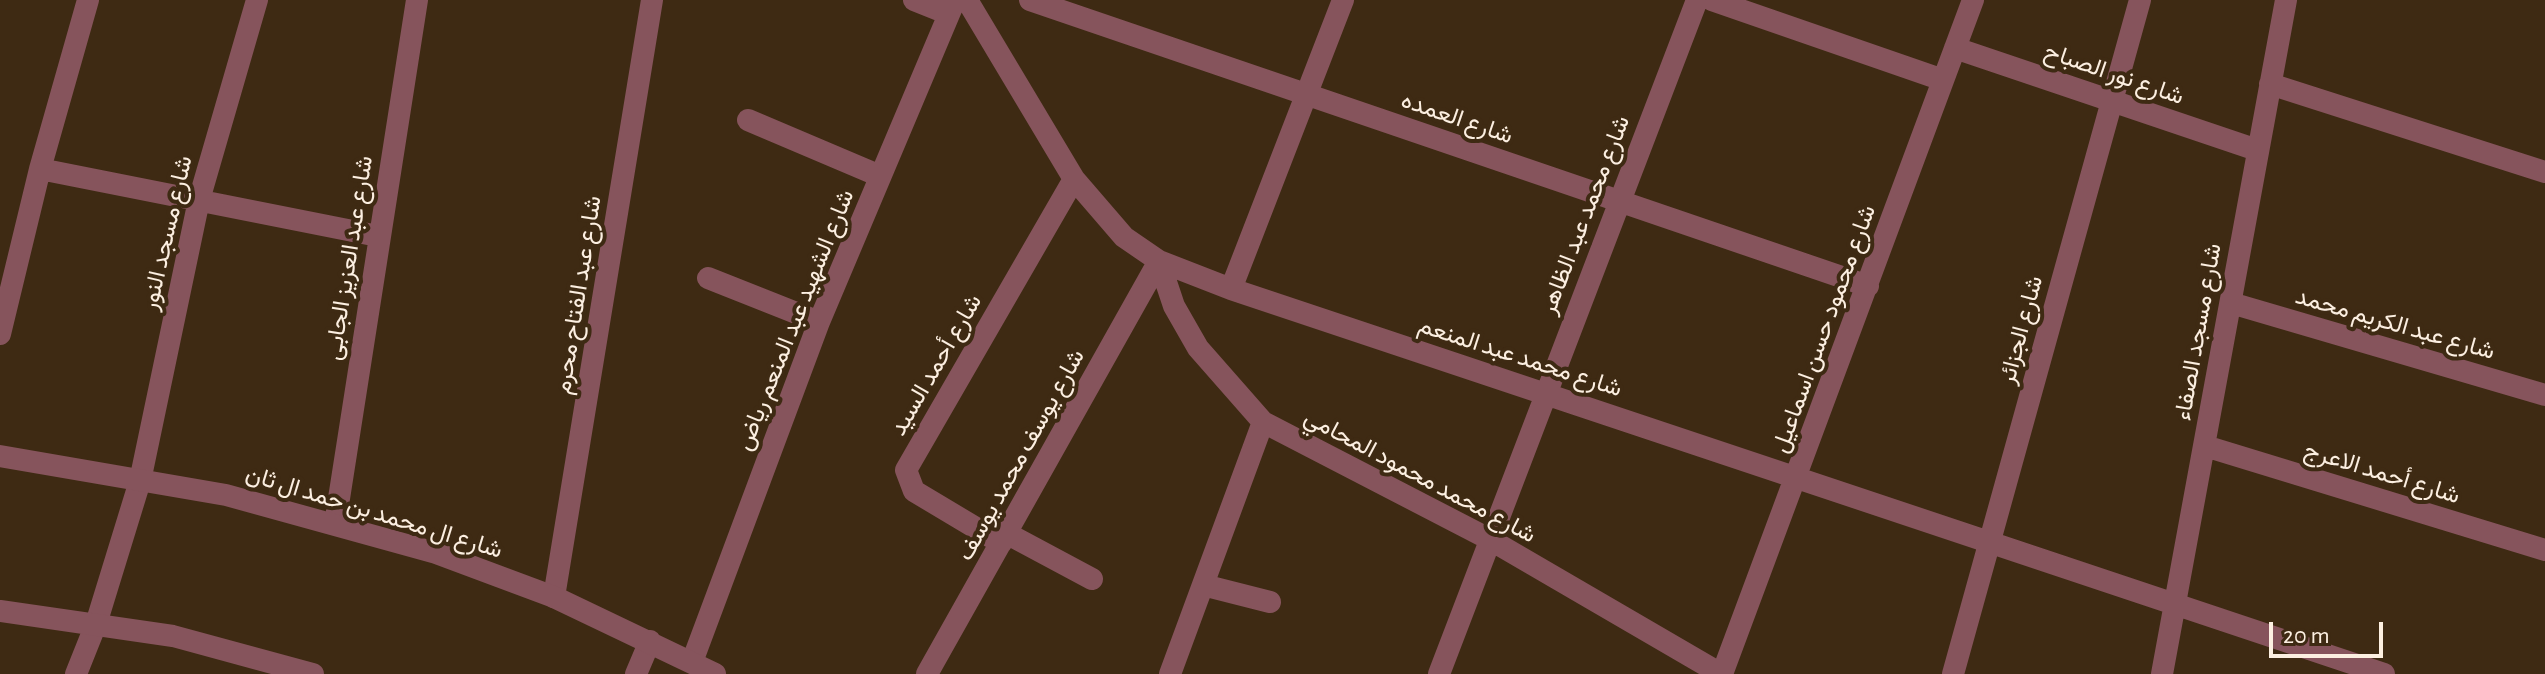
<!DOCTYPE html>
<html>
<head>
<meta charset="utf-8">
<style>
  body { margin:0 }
  #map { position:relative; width:2545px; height:674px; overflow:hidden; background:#3e2a13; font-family:"Alegreya Sans",sans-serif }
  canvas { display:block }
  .scale { position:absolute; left:2269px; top:622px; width:114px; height:36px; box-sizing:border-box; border:4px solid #fcefe1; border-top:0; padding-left:10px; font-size:24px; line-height:28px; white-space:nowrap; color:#fcefe1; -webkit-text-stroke:6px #3e2a13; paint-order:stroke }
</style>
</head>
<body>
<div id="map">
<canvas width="2545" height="674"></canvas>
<div class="scale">20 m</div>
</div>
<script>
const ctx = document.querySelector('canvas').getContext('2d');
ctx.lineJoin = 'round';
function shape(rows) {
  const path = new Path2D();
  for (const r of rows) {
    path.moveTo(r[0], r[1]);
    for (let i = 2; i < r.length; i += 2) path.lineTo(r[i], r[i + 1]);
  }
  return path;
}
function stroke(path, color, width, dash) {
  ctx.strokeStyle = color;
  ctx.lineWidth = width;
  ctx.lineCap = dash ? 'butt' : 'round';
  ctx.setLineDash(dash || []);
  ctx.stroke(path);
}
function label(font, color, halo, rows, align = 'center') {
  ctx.font = font + ' "Alegreya Sans",Vazirmatn,sans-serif';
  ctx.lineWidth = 8;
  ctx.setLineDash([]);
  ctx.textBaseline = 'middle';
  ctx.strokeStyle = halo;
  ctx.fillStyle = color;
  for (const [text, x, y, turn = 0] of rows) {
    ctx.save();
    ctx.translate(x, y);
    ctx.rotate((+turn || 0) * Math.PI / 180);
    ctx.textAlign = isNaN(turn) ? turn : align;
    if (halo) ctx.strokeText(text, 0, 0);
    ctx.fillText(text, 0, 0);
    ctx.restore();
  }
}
stroke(shape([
  [914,0,949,14],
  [967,0,1074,179,1124,237,1159,261,1231,289,2384,674],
  [1030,0,1868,286],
  [1712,0,1943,80],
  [1955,48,2257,150],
  [2270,84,2545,172],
  [748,120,880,176],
  [40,169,378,236],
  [1159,261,1174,306,1198,348,1263,422,1489,539,1721,674],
  [708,278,819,322],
  [1231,289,1343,0],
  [2231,303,2545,395],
  [0,334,40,169,88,0],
  [2205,446,2545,550],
  [335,524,417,0],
  [1006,533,1092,579],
  [1001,543,914,491,906,470,1074,179],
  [1203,585,1270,602],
  [554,597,652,0],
  [692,662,819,322,955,0],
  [76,674,96,624,140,481,199,200,257,0],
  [636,674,650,641],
  [927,674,1159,261],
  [1170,674,1263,422],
  [1439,674,1697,0],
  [1722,674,1973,0],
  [1953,674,2140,0],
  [2162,674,2286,0]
]), '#86545c', 22);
stroke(shape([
  [0,456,226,495,436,553,554,597,715,674],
  [0,611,173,636,313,674]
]), '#86545c', 22);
label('24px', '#fcefe1', '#3e2a13', [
  ["شارع نور الصباح",2114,74,19],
  ["شارع العمده",1457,118,19],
  ["شارع محمد عبد الظاهر",1585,215,-69],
  ["شارع مسجد النور",167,233,-77],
  ["شارع عبد العزيز الجابى",349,258,-81],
  ["شارع عبد الفتاح محرم",578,295,-81],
  ["شارع الشهيد عبد المنعم رياض",795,320,-68],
  ["شارع عبد الكريم محمد",2395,324,16],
  ["شارع محمود حسن اسماعيل",1824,329,-70],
  ["شارع الجزائر",2021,330,-75],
  ["شارع مسجد الصفاء",2198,332,-80],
  ["شارع محمد عبد المنعم",1520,357,18],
  ["شارع أحمد السيد",936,365,-60],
  ["شارع يوسف محمد يوسف",1021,455,-61],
  ["شارع أحمد الاعرج",2382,473,17],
  ["شارع محمد محمود المحامي",1420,476,28],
  ["شارع ال محمد بن حمد ال ثان",374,512,17]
]);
</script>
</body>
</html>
